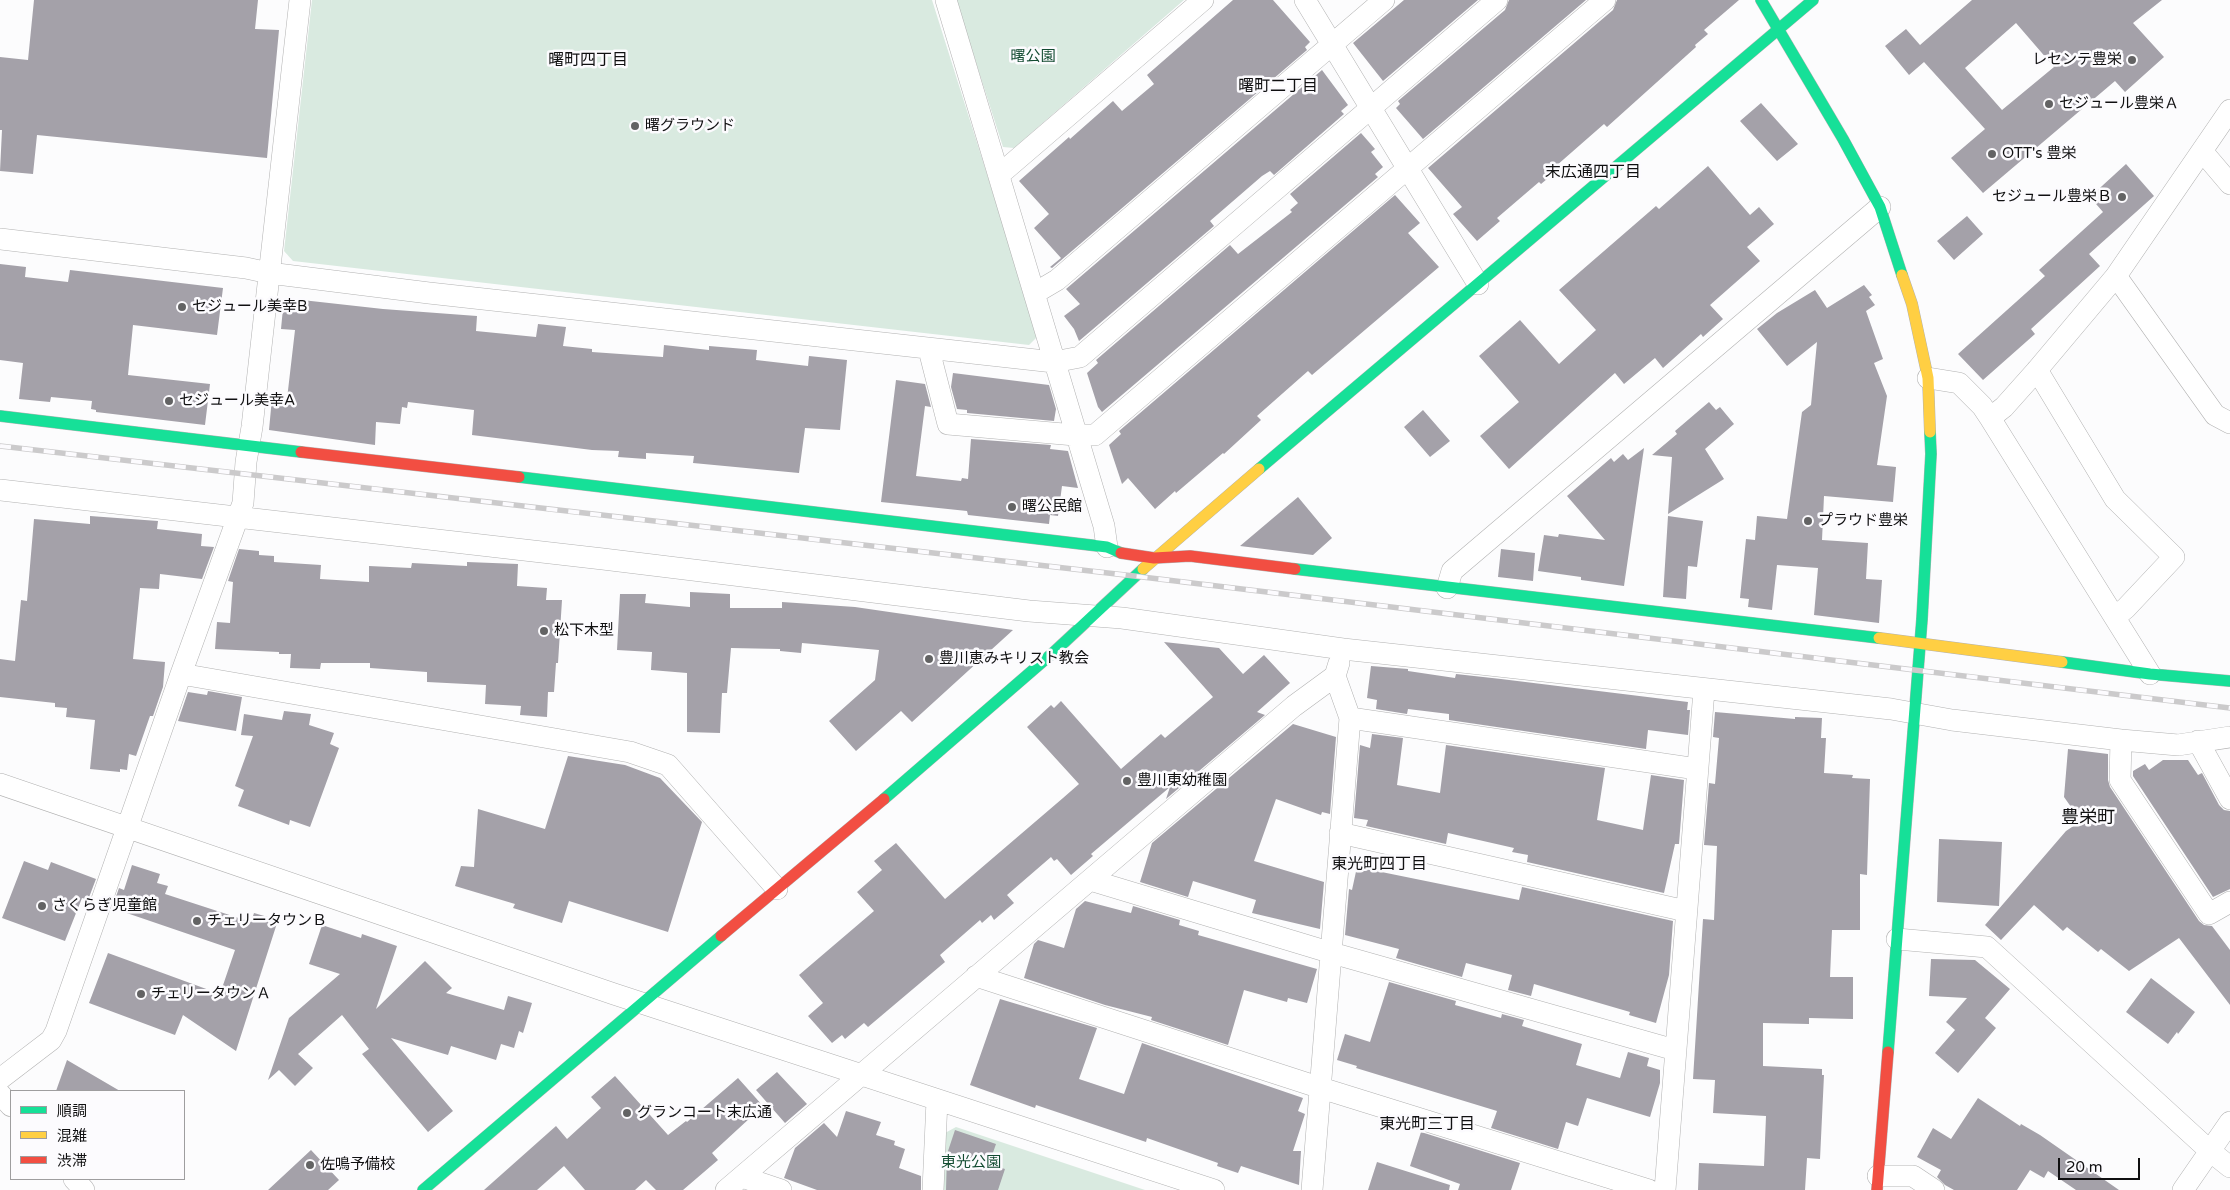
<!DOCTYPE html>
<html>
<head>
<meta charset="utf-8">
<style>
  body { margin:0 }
  #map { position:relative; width:2230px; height:1190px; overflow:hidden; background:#fcfcfd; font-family:"Varela Round","Noto Sans JP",sans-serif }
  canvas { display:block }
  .legend { position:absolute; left:10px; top:1090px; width:175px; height:90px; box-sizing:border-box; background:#fcfbfe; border:1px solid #9e9d9f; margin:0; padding:6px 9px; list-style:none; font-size:15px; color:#101011 }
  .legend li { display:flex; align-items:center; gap:10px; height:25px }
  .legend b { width:25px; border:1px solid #9e9d9f }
  .scale { position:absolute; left:2058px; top:1158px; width:82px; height:22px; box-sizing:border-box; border:2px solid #101011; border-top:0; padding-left:6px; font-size:15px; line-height:18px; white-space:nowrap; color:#101011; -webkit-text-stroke:4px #fcfbfe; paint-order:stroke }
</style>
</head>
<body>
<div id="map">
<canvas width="2230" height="1190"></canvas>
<ul class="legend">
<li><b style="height:6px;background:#16e098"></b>順調</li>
<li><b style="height:6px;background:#ffcf43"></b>混雑</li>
<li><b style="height:6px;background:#f24e42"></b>渋滞</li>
</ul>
<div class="scale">20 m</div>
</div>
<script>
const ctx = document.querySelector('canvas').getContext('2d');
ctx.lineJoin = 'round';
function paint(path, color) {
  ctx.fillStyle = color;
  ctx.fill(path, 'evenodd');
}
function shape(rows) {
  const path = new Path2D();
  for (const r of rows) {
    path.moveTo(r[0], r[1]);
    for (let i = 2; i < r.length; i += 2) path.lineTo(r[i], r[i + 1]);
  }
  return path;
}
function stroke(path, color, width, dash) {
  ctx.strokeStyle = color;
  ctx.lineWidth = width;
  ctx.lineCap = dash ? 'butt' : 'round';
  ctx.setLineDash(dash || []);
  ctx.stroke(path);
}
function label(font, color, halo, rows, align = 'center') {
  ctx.font = font + ' "Varela Round","Noto Sans JP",sans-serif';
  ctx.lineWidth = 5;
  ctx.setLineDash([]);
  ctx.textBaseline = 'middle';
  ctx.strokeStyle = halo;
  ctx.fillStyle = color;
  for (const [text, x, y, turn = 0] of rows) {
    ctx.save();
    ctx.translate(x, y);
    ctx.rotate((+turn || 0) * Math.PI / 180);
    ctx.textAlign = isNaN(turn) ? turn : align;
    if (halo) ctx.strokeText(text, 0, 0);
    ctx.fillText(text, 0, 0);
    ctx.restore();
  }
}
paint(shape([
  [312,0,932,0,1038,336,1029,345,293,261,284,251],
  [956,0,1184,0,1014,148,1003,147],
  [956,1127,1145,1190,942,1190,945,1133]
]), '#d9eae0');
paint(shape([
  [34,0,258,0,255,29,279,30,267,158,37,135,33,174,0,171,2,130,0,130,0,57,28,60],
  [1233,0,1273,0,1310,42,1305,47,1307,50,1052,268,1050,267,1061,258,1034,228,1049,214,1019,181,1069,137,1070,139,1113,101,1122,111,1154,84,1147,75],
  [1404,0,1478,0,1383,81,1353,43],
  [1509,0,1586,0,1423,139,1396,108,1400,104,1398,101,1505,10],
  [1617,0,1739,0,1704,30,1708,34,1695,45,1696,47,1607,127,1604,124,1556,166,1559,169,1541,184,1539,182,1497,218,1500,221,1477,241,1453,214,1462,207,1428,168,1613,10],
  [1972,0,2162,0,2133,23,2164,57,2125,92,2115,81,1983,193,1951,158,1985,129,1924,62,1909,75,1885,46,1906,29,1920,45],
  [2016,23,2054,67,2002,110,1965,68],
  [1322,70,1348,105,1341,111,1344,114,1274,175,1270,171,1262,176,1210,221,1214,226,1079,341,1074,329,1064,316,1080,304,1066,289],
  [1761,103,1798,144,1777,161,1740,121],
  [1361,133,1375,149,1371,152,1383,167,1375,174,1378,177,1102,412,1098,407,1087,373,1098,363,1096,360,1230,245,1238,254,1292,212,1290,210,1298,203,1290,194],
  [2126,164,2154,196,2089,254,2100,266,2031,329,2035,334,1983,380,1958,354,2045,276,2039,270,2103,212,2090,197],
  [1708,166,1750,215,1759,207,1774,224,1747,247,1760,261,1710,305,1723,319,1703,337,1701,334,1663,368,1655,358,1624,384,1615,373,1509,469,1480,436,1519,402,1479,356,1520,320,1559,364,1596,330,1559,290,1656,206,1659,209],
  [1395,195,1420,223,1408,233,1439,267,1312,375,1308,371,1257,416,1261,420,1224,454,1223,453,1176,493,1175,491,1155,509,1128,478,1122,484,1109,445,1121,434,1119,431],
  [1967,216,1983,234,1954,260,1937,241],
  [0,264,26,267,25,277,68,282,70,270,223,288,217,335,133,325,128,375,210,384,205,425,96,412,96,410,91,409,92,401,51,397,50,402,19,399,23,363,0,360],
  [1864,285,1872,295,1869,297,1875,305,1866,311,1883,359,1874,363,1887,396,1877,465,1896,467,1893,502,1824,496,1822,540,1868,543,1866,579,1882,580,1879,623,1814,615,1818,568,1777,565,1772,610,1748,607,1749,599,1740,598,1746,539,1755,540,1757,516,1787,519,1802,412,1811,405,1817,342,1787,366,1757,329,1777,313,1815,290,1827,308],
  [284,298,383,309,477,316,476,331,536,337,538,324,566,327,563,346,592,349,592,352,663,357,664,345,709,350,709,346,757,350,756,360,808,366,809,356,847,360,840,430,805,428,799,473,693,463,694,456,646,453,646,459,618,457,619,451,592,450,472,435,474,410,408,402,407,408,402,407,400,424,376,422,375,445,269,430,272,398,287,399,295,330,281,329],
  [953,373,1049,385,1056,409,1054,421,967,413,967,410,957,409,951,387],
  [896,380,925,384,931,407,925,406,916,476,961,481,962,478,968,479,971,439,1051,445,1050,449,1068,451,1078,488,1062,486,1058,516,1050,515,1049,524,968,515,967,511,881,502],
  [1709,402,1716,410,1720,407,1734,424,1705,449,1724,479,1668,514,1672,457,1652,455,1677,434,1675,431],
  [1423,410,1450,441,1430,457,1404,427],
  [1644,448,1624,586,1581,580,1581,577,1538,571,1544,535,1558,537,1559,534,1605,540,1567,496,1611,458,1614,462,1623,454,1628,460],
  [1298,497,1332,538,1313,555,1240,546],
  [90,516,158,521,157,529,202,534,201,546,214,547,202,579,160,574,159,589,140,588,133,659,165,662,163,687,153,716,150,716,136,756,129,754,127,770,120,769,120,772,90,769,95,720,66,717,67,708,55,707,55,703,0,697,0,659,15,661,21,600,27,601,34,519,90,524],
  [1668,516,1703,521,1697,567,1688,566,1686,599,1663,597],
  [239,549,259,551,259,555,274,556,274,562,321,565,320,579,369,582,369,566,411,568,412,563,467,566,467,562,518,564,517,586,547,588,546,600,562,600,558,663,556,663,554,692,548,692,547,717,520,715,521,706,485,704,486,685,427,682,427,672,370,668,370,663,321,663,320,669,290,668,291,654,279,654,279,652,215,649,217,622,230,623,233,582,228,581],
  [1501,549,1535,553,1533,581,1498,577],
  [690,592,730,594,730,608,782,608,782,602,855,607,1013,630,912,722,901,711,856,751,829,721,875,680,879,650,802,643,801,653,780,651,780,649,731,648,727,693,722,693,720,733,687,732,687,673,651,670,652,652,617,650,620,594,646,594,645,603,690,607],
  [1164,642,1219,648,1243,674,1264,655,1290,683,1257,712,1265,715,1166,799,1170,787,1091,854,1093,856,1071,875,1057,859,1054,861,1051,857,1007,895,1014,903,994,920,991,915,982,923,980,920,940,955,945,962,868,1027,864,1023,845,1039,842,1035,832,1043,808,1016,823,1003,799,975,874,911,857,892,882,870,874,861,896,843,945,899,1063,798,1079,784,1027,727,1051,705,1054,708,1061,701,1121,769,1161,734,1165,738,1213,697],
  [1371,666,1408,669,1408,671,1455,678,1456,674,1501,679,1688,702,1687,710,1690,710,1688,735,1648,730,1646,749,1449,720,1449,714,1408,709,1407,714,1376,709,1377,700,1367,698],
  [208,691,242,697,236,731,178,721,188,692,207,695],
  [284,711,311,714,309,725,334,733,330,744,339,748,310,827,290,820,289,825,238,806,244,790,235,786,253,736,241,735,244,714,282,720],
  [1715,712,1795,719,1795,717,1822,718,1821,738,1826,738,1824,773,1853,775,1852,778,1870,779,1867,875,1860,874,1860,930,1832,930,1830,977,1853,977,1853,1019,1809,1018,1809,1024,1763,1023,1763,1066,1822,1069,1822,1075,1824,1075,1820,1159,1807,1158,1805,1190,1698,1190,1699,1163,1764,1166,1766,1116,1713,1113,1715,1080,1693,1079,1703,919,1714,920,1717,846,1704,845,1709,783,1715,784,1719,738,1713,737],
  [1293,724,1336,737,1330,814,1322,812,1321,815,1276,799,1254,861,1324,882,1320,929,1252,913,1256,900,1193,881,1188,897,1140,882,1152,843],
  [1372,734,1403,738,1397,785,1440,793,1446,745,1605,768,1597,820,1643,830,1651,775,1684,780,1679,844,1675,844,1664,893,1527,862,1528,855,1512,852,1514,848,1448,833,1446,844,1366,826,1368,820,1354,818,1360,745,1370,748],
  [2068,749,2108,754,2108,780,2110,787,2199,921,2204,925,2212,926,2230,950,2230,1005,2179,938,2129,971,2101,949,2098,952,2067,927,2063,931,2034,905,2001,940,1985,925,2066,831,2081,821,2064,797],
  [568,756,625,765,660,778,702,822,668,932,569,901,562,923,513,908,515,904,455,886,461,866,474,867,478,809,545,829],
  [2163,760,2188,760,2198,775,2202,773,2219,805,2224,810,2230,811,2230,889,2213,897,2133,776,2133,771,2145,764,2149,770],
  [1939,839,2002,842,1999,906,1937,902],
  [24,861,48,870,51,862,96,879,88,900,82,898,65,941,2,918],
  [132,865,160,874,157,883,168,886,165,894,251,922,254,913,278,920,236,1051,183,1015,175,1035,89,1003,108,953,220,994,235,950,112,908,119,888,124,890],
  [1357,867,1519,900,1522,887,1673,921,1669,975,1656,1023,1629,1015,1630,1012,1534,984,1531,996,1508,990,1512,975,1466,963,1462,977,1396,958,1399,949,1345,935,1349,889,1352,890],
  [1085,901,1131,913,1133,906,1180,920,1179,925,1199,931,1198,935,1317,969,1307,1003,1288,998,1287,1002,1244,990,1228,1045,1151,1020,1152,1017,1105,1005,1024,978,1034,944,1038,940,1064,948,1076,909],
  [322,925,361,938,362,934,397,946,376,1009,425,961,452,988,446,993,504,1010,508,996,532,1003,523,1033,519,1031,514,1048,501,1044,496,1060,451,1046,448,1055,391,1038,453,1111,428,1132,362,1054,369,1049,342,1015,298,1054,313,1068,295,1086,279,1070,268,1080,289,1018,340,974,309,964],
  [1931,959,1975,960,2010,989,1985,1018,1996,1028,1958,1073,1935,1053,1955,1030,1946,1022,1967,998,1929,996],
  [2151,978,2195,1012,2178,1034,2177,1032,2168,1044,2126,1012],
  [1389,982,1456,1001,1455,1005,1501,1018,1502,1014,1524,1020,1522,1026,1582,1044,1576,1065,1620,1078,1628,1052,1649,1058,1647,1066,1660,1070,1660,1083,1650,1117,1587,1098,1578,1126,1566,1122,1558,1149,1491,1128,1497,1111,1356,1068,1357,1066,1337,1060,1345,1034,1370,1042],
  [1000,999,1097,1028,1079,1079,1124,1094,1142,1043,1303,1098,1298,1111,1305,1114,1293,1151,1301,1151,1299,1185,1241,1166,1238,1173,1217,1166,1218,1163,1147,1138,1146,1142,1036,1105,1035,1108,970,1085],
  [67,1060,120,1091,56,1091],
  [777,1072,807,1104,785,1123,756,1090],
  [615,1076,668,1135,686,1121,687,1122,738,1078,763,1106,712,1153,718,1160,683,1190,656,1190,646,1180,635,1190,585,1190,564,1166,537,1190,484,1190,556,1126,567,1139,601,1108,591,1097],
  [1978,1098,2020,1126,2021,1124,2040,1135,2119,1190,2076,1190,2048,1171,2044,1178,2030,1170,2017,1190,1954,1190,1945,1185,1937,1177,1941,1170,1917,1157,1933,1128,1951,1139],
  [846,1111,881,1122,876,1135,895,1141,894,1145,905,1149,899,1168,921,1176,921,1190,817,1190,784,1178,795,1148,824,1123,837,1137],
  [955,1130,996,1144,989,1164,1005,1169,998,1190,946,1190,947,1154],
  [1421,1132,1520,1163,1511,1190,1458,1190,1460,1184,1410,1166],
  [311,1150,339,1180,328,1190,268,1190],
  [1377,1162,1450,1185,1449,1190,1368,1190]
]), '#a4a1a9');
const street = shape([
  [946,0,1104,526,1107,547],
  [1305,0,1478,284],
  [2202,151,2230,184],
  [999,175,1203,0],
  [0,239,246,268,269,273,429,293,1054,362,1080,357,1497,0],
  [2116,276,2215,415,2230,423],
  [1035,293,1057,280,1384,0],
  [929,350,948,424,1075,435,1095,435,1605,0],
  [2037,370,2115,499,2174,557,2126,608,2115,617],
  [1928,378,1959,383,1982,406,1990,418,2004,407,2037,370,2116,276,2230,110],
  [1990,418,2150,674],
  [0,490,603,559,1029,611,1122,618,1343,649,1891,709,1952,720,2121,740,2178,745,2230,737],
  [1447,588,1452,571,1880,207],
  [181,674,630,752,668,765,777,889],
  [1350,718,1697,769],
  [2121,740,2120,780,2209,914,2230,902],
  [2198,741,2230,799],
  [0,784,614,994,1214,1190],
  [1340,833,1686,911],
  [1090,880,1332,953,1675,1050],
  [1897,939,1987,947,2210,1151,2230,1167],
  [976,976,1321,1088,1649,1190],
  [0,1079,51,1040,56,1031,181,674,243,503,246,462,252,427,300,0],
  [0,1094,11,1106],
  [1878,1176,1913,1176,1934,1190],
  [742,1177,781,1190],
  [74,1179,84,1190],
  [726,1190,1294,706,1335,676],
  [933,1190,937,1100],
  [1312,1190,1350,718,1335,676,1339,663],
  [1665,1190,1704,690],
  [2183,1190,2230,1122]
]);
const fast = shape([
  [1761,0,1843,139,1880,207,1902,275],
  [0,416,301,452],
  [1259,469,1813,0],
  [519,477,1107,547,1121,553],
  [1295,569,1879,638],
  [2062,662,2150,674,2230,681],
  [884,799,1055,651,1143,569],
  [1888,1052,1922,619,1931,454,1930,432],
  [423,1190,721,936]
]);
const slow = shape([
  [1902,275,1912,304,1928,378,1930,432],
  [1143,569,1259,469],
  [1879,638,2062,662]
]);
const jam = shape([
  [301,452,519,477],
  [1121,553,1154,558,1190,556,1295,569],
  [721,936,884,799],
  [1877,1190,1888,1052]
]);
stroke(street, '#b2b2b2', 22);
stroke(fast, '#b2b2b2', 12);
stroke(slow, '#b2b2b2', 12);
stroke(jam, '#b2b2b2', 12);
stroke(street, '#fff', 21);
stroke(fast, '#16e098', 11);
stroke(slow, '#ffcf43', 11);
stroke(jam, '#f24e42', 11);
const rail = shape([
  [0,446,1134,576,2230,708]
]);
stroke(rail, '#cbcacb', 5.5);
stroke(rail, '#fcfbfe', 4, [11]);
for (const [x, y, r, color] of [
  [2132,60,5,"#636364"],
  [2049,104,5,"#636364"],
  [635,126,5,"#636364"],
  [1992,154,5,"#636364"],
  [2122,197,5,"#636364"],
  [182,307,5,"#636364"],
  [169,401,5,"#636364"],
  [1012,507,5,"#636364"],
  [1808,521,5,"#636364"],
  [544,631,5,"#636364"],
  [929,659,5,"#636364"],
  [1127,781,5,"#636364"],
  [42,906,5,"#636364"],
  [197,921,5,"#636364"],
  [141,994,5,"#636364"],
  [627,1113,5,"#636364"],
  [310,1165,5,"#636364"]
]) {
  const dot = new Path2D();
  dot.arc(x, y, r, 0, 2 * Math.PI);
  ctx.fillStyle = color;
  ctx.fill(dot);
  stroke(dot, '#fcfbfe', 2);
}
label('15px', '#124b31', '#fcfbfe', [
  ["曙公園",1033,57],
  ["東光公園",971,1163]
]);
label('15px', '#101011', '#fcfbfe', [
  ["レセンテ豊栄",2122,60,"right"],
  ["セジュール豊栄Ａ",2059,104],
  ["曙グラウンド",645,126],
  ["OTT's 豊栄",2002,154],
  ["セジュール豊栄Ｂ",2112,197,"right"],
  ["セジュール美幸B",192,307],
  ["セジュール美幸A",179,401],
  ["曙公民館",1022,507],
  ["プラウド豊栄",1818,521],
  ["松下木型",554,631],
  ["豊川恵みキリスト教会",939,659],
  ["豊川東幼稚園",1137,781],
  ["さくらぎ児童館",52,906],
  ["チェリータウンＢ",207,921],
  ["チェリータウンＡ",151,994],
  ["グランコート末広通",637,1113],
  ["佐鳴予備校",320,1165]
], 'left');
label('16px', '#101011', '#fcfbfe', [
  ["曙町四丁目",588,61],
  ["曙町二丁目",1278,87],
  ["末広通四丁目",1593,173],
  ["東光町四丁目",1379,865],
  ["東光町三丁目",1427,1125]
]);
label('18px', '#101011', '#fcfbfe', [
  ["豊栄町",2088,818]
]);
</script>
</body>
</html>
